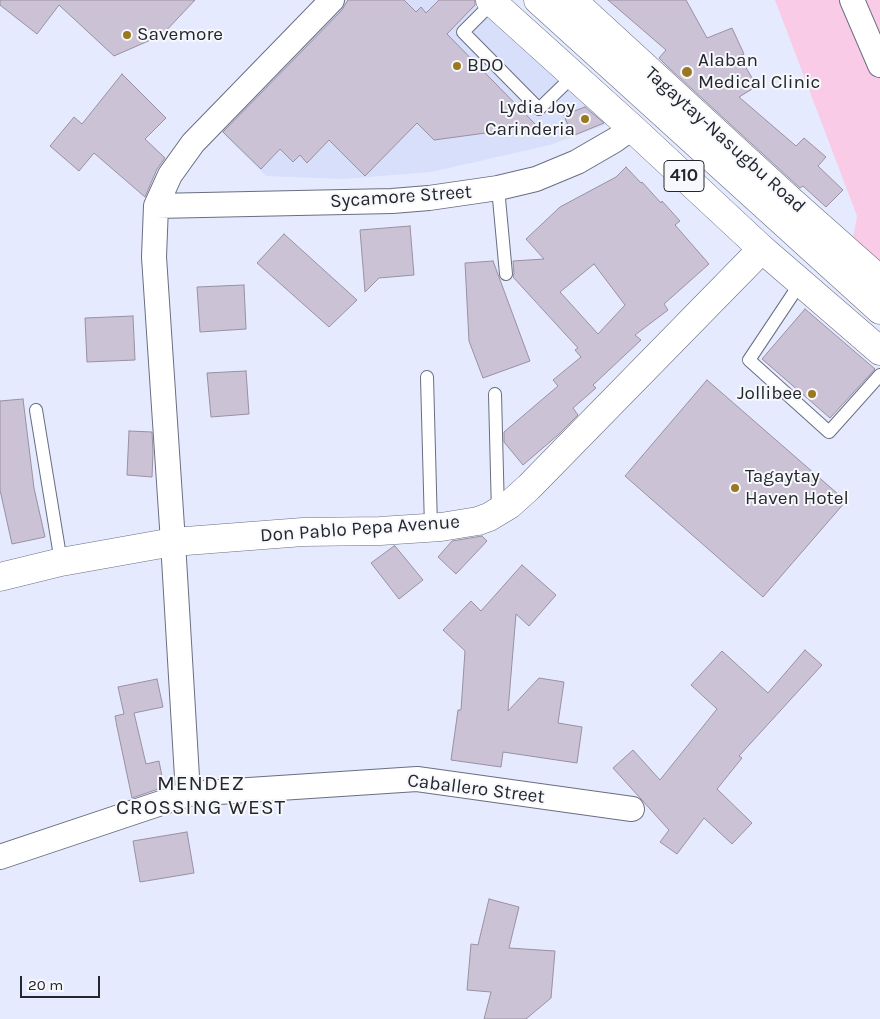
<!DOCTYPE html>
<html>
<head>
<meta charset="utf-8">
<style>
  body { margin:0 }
  #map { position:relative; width:880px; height:1019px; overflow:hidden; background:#e5eafe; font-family:Karla,sans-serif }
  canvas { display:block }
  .scale { position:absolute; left:20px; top:976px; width:80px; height:22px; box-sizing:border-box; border:2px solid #24262d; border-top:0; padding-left:6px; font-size:15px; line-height:18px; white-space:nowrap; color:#24262d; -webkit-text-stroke:4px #f7f8fc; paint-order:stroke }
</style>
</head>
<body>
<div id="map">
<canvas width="880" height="1019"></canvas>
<div class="scale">20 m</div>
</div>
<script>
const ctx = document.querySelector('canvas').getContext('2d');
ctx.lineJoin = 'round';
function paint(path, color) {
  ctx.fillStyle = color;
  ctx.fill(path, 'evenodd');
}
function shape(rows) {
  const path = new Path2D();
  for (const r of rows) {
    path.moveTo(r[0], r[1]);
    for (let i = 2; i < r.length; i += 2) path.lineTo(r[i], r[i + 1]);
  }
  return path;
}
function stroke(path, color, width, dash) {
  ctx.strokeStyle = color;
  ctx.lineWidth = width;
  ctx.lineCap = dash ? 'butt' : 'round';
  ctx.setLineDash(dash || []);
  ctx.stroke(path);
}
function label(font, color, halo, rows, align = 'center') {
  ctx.font = font + ' Karla,sans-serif';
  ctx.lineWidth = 4;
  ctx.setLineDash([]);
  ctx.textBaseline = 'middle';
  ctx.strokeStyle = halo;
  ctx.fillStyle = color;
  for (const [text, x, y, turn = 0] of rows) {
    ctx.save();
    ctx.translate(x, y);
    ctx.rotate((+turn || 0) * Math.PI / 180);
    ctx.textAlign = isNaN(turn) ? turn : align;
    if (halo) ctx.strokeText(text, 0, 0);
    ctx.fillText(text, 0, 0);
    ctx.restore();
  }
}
paint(shape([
  [329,0,474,0,611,123,550,145,431,172,343,179,266,176,214,125]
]), '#d7dffa');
paint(shape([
  [775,0,880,0,880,265,852,243,857,216]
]), '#facbe6');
const building = shape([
  [0,0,195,0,162,35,114,56,59,5,37,34,0,5,0,0],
  [348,0,404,0,416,12,421,7,426,13,439,0,475,0,475,5,447,34,537,126,434,140,417,123,365,176,329,140,307,163,300,155,293,162,280,149,261,169,223,132,342,10,348,0],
  [608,0,686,0,707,38,732,28,744,54,739,56,757,86,739,97,796,146,804,138,826,157,818,166,843,190,826,207,803,186,800,188,668,67,659,58,666,50,608,0],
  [122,74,166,118,145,139,165,158,157,169,145,197,94,153,79,171,50,146,74,117,82,124,122,74],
  [585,107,604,123,572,136,564,115,585,107],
  [626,167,641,183,642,182,661,203,662,201,680,221,675,225,709,264,664,304,668,310,635,335,641,340,593,385,596,388,573,408,578,415,558,435,523,465,504,442,504,432,558,386,553,380,581,357,575,350,578,348,513,277,514,273,513,261,544,259,526,239,560,207,616,177,626,167],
  [594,264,625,305,598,334,560,292,594,264],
  [410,226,414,275,379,278,365,292,360,230,410,226],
  [284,234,357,300,329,327,257,263,284,234],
  [493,261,530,361,483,378,469,341,465,263,493,261],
  [244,285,246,329,200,332,197,287,244,285],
  [805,309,875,369,830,418,762,359,805,309],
  [133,316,135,360,87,362,85,318,133,316],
  [246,371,249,414,211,417,207,373,246,371],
  [707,380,846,501,763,597,625,476,707,380],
  [23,399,34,488,45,537,12,544,0,490,0,401,23,399],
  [129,431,152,432,153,452,152,477,127,475,129,431],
  [482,536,487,541,456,574,438,557,452,541,482,536],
  [394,546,395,546,423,580,399,599,371,563,394,546],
  [522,565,556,595,529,626,516,614,508,711,539,678,564,682,558,723,582,727,577,763,503,752,501,767,451,760,458,710,461,710,465,651,443,630,471,601,481,611,522,565],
  [805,650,822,665,739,756,742,758,717,789,752,823,732,844,704,818,677,854,660,842,669,830,613,768,633,750,660,780,717,709,691,685,722,651,768,693,805,650],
  [157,679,163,707,134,713,146,764,159,761,164,787,132,798,117,727,115,716,124,714,118,687,157,679],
  [187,832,194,873,140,882,133,841,187,832],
  [489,899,519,907,509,948,555,951,551,998,526,1019,484,1019,491,992,467,990,471,944,478,945,489,899]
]);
paint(building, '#ccc2d5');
stroke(building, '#9990a2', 1);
const service = shape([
  [493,2,463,32,539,109,573,76],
  [498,188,506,274],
  [802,284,793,294,749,360,829,432,880,375],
  [427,377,431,527],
  [495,394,498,513],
  [36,410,61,562]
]);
const minor = shape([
  [852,0,880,65],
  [156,206,392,201,429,198,498,188,536,179,577,162,615,140,632,128],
  [188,794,173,542,154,257,156,206,170,175,193,143,332,0],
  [0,857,188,794,417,779,632,809]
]);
const tertiary = shape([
  [0,577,61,562,173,542,303,532,380,531,441,527,478,521,489,517,509,505,529,487,762,249]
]);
const primary = shape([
  [490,0,632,128,762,249,880,351],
  [538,0,880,310],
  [572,0,790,200,880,280]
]);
stroke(service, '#6a6e80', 14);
stroke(minor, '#6a6e80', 26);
stroke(tertiary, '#6a6e80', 29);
stroke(primary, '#6a6e80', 29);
stroke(service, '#fff', 12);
stroke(minor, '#fff', 24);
stroke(tertiary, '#fff', 28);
stroke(primary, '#fff', 28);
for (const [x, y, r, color] of [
  [127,35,5,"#997821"],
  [457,66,5,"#997821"],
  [687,72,6,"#997821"],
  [585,119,5,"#997821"],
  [812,394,5,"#997821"],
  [735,488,5,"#997821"]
]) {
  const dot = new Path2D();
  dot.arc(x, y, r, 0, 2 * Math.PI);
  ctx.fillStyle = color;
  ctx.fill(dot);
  stroke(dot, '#f7f8fc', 2);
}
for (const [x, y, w] of [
  [684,176,40]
]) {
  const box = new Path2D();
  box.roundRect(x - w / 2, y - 15.5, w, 31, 4);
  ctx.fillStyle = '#f7f8fc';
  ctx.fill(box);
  stroke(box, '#24262d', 1);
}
label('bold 18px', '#24262d', null, [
  ["410",684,176]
]);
label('19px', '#24262d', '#f7f8fc', [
  ["Savemore",137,35],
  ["Alaban",698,61],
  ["Medical Clinic",698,83],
  ["BDO",467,66],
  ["Lydia Joy",575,108,"right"],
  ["Carinderia",575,130,"right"],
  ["Jollibee",802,394,"right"],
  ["Tagaytay",745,477],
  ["Haven Hotel",745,499]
], 'left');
label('19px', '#24262d', '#f7f8fc', [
  ["Tagaytay-Nasugbu Road",725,140,42],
  ["Sycamore Street",401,197,-4],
  ["Don Pablo Pepa Avenue",360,529,-4],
  ["Caballero Street",476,789,7]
]);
ctx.letterSpacing = '1px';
label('21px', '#24262d', '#f7f8fc', [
  ["MENDEZ",201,784],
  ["CROSSING WEST",201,808]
]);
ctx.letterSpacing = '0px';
</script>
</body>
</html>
